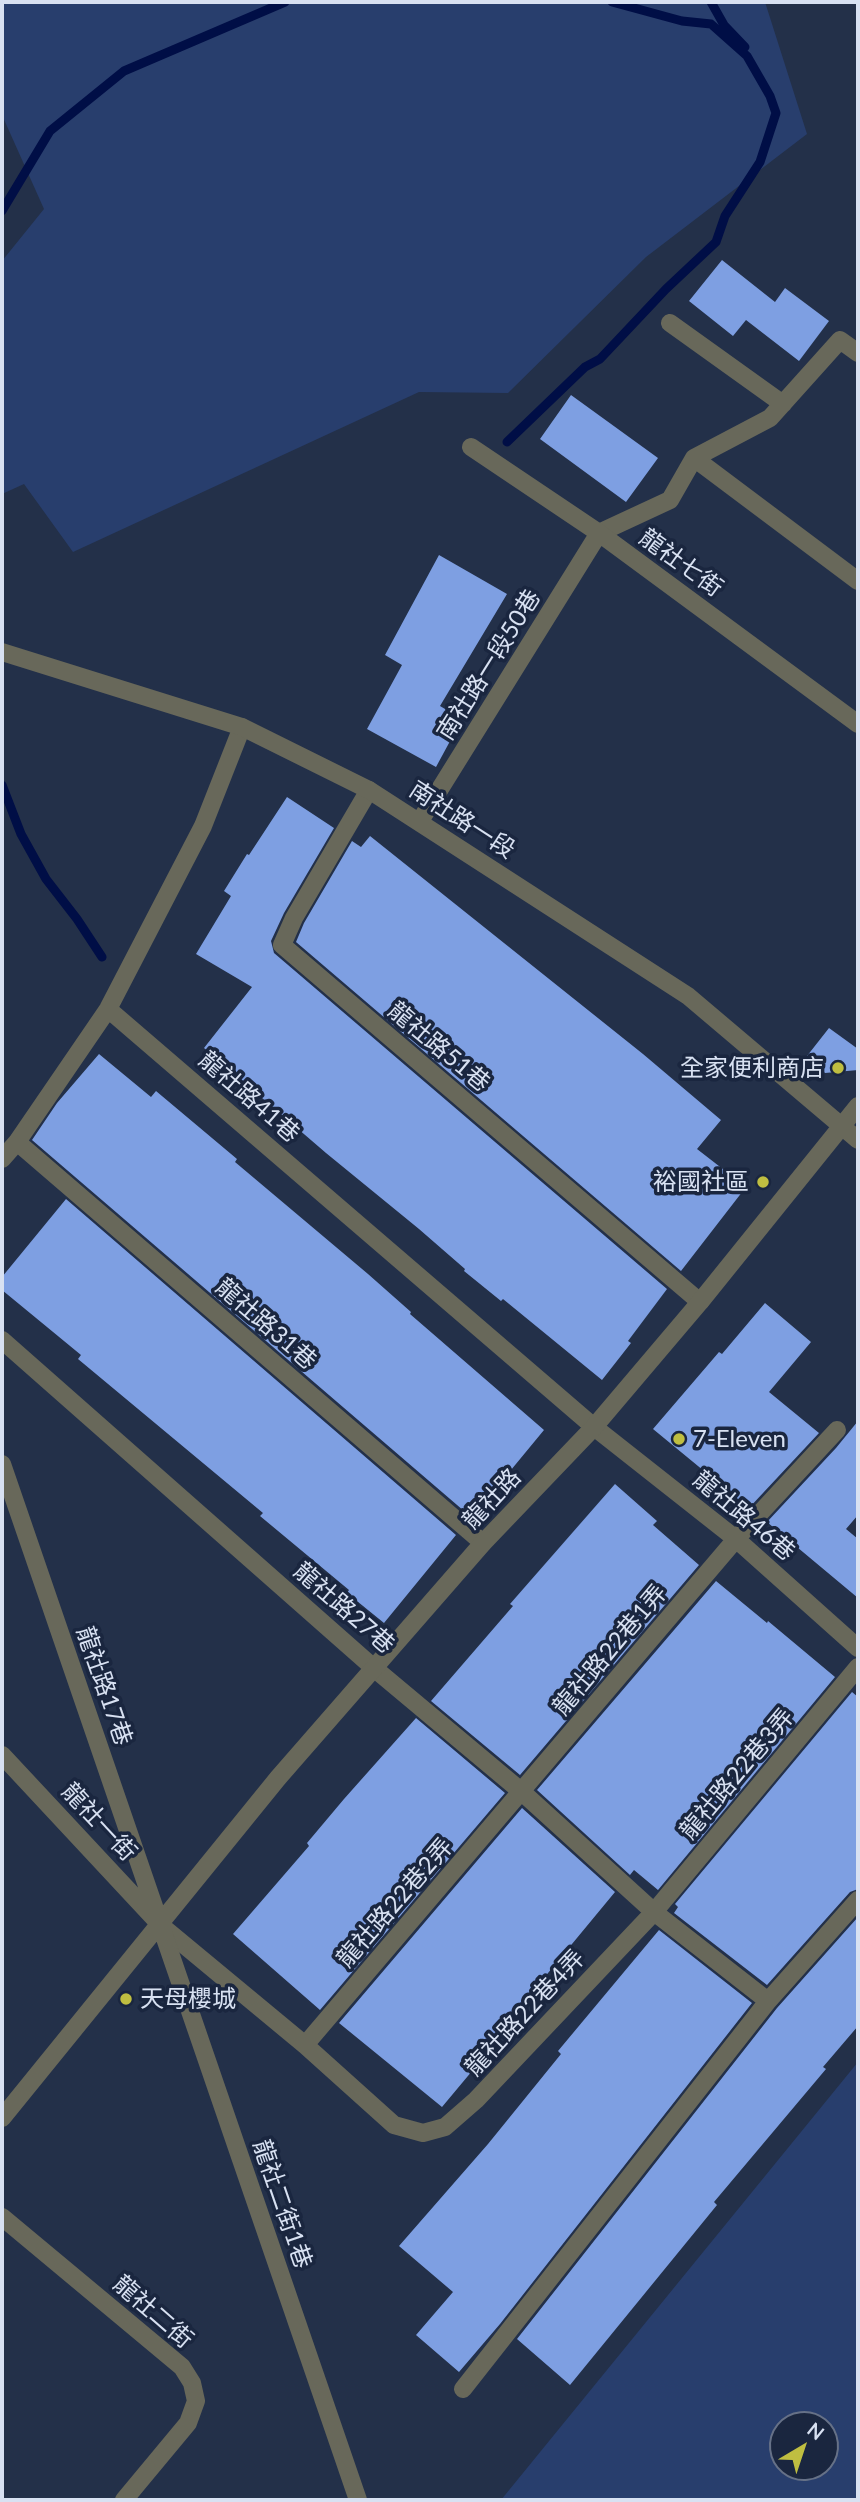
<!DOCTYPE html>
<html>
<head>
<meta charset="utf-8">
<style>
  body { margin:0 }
  #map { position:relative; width:860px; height:2502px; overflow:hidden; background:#233049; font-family:Lato,sans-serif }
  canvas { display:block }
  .frame { position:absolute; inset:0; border:4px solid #d8e1f2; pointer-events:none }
  .north { position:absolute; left:769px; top:2411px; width:70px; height:70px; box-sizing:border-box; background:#1a263f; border:2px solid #667187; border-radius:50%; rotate:39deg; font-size:19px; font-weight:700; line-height:28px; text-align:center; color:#d8e1f2 }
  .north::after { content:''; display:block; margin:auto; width:24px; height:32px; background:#bfbe41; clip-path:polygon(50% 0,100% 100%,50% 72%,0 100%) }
</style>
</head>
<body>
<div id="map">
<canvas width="860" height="2502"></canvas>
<div class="frame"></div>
<div class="north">N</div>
</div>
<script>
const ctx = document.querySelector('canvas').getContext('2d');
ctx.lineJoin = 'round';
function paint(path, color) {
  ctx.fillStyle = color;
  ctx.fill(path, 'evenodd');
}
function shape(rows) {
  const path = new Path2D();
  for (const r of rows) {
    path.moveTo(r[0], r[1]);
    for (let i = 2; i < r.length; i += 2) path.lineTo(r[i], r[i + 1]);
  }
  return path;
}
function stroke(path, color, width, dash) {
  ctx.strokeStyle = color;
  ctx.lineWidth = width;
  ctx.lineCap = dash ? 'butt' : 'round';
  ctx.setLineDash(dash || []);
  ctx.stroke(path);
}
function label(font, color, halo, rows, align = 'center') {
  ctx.font = font + ' Lato,"Noto Sans TC",sans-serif';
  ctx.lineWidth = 7;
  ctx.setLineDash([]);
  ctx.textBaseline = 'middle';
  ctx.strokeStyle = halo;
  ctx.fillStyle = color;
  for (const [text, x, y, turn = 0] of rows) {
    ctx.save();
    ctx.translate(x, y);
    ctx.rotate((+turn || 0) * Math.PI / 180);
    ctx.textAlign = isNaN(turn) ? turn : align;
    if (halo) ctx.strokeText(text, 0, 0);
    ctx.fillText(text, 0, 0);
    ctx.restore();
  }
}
paint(shape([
  [2,2,765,2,807,134,646,257,508,393,419,392,73,552,24,484,2,494,2,261,44,209,2,115],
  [858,2062,858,2500,501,2500],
  [783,2425,825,2425,825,2467,783,2467]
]), '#283e6d');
stroke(shape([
  [711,2,724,25,745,47],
  [2,211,50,131,124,71,285,2],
  [507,442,585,367,600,359,666,289,716,242,725,216,760,162,776,113,770,96,747,56,711,24,682,21,612,2],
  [2,785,21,834,46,879,77,919,102,957]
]), '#000e46', 9);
paint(shape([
  [722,260,775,302,785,288,829,321,799,361,746,320,733,336,689,301],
  [571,395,658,458,626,502,540,439],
  [439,555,507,594,440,706,462,719,436,767,367,729,402,665,385,655],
  [287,797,334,828,284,913,271,941,274,953,667,1289,628,1341,631,1343,602,1380,503,1299,501,1301,464,1271,465,1269,419,1229,326,1153,204,1048,252,987,196,954,231,896,224,891,247,854,249,855],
  [370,836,643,1054,721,1120,697,1149,746,1187,681,1271,296,942,304,923,352,841,361,847],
  [829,1028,858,1049,858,1070,825,1073,807,1056],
  [99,1054,151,1097,156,1091,237,1159,235,1162,368,1274,411,1312,410,1314,544,1430,473,1516,471,1517,32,1140,57,1103],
  [66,1199,456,1535,384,1623,347,1593,349,1590,260,1516,263,1513,78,1359,81,1355,2,1290,2,1277],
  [765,1303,811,1342,769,1392,819,1433,749,1508,653,1429,719,1352,722,1354],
  [858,1421,858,1515,846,1529,858,1539,858,1598,767,1522,836,1448],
  [615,1484,657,1521,653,1525,699,1565,520,1775,431,1701,513,1606,510,1604],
  [716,1581,767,1623,768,1621,835,1677,658,1890,634,1870,630,1875,537,1790],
  [852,1692,858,1697,858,1889,850,1892,767,1985,674,1913,678,1907,675,1904],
  [416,1718,505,1793,320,2010,233,1934,309,1846,307,1843,344,1799],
  [522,1808,615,1892,505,2025,508,2028,442,2107,339,2023],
  [858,1917,858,2026,823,2067,826,2069,714,2202,717,2205,570,2385,517,2339,777,2008],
  [659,1930,752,2003,500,2324,459,2372,416,2335,453,2292,399,2246,488,2144,561,2054,558,2051]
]), '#7e9fe2');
stroke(shape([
  [670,323,783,404],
  [694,458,858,581],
  [599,533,670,500,694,458,770,418,840,340,858,353],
  [369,790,294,918,282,945,700,1302],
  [108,1009,594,1427,736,1539,858,1648],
  [17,1142,483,1543],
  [2,1159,17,1142,108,1009,203,826,242,727],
  [2,1340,375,1669,522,1792,654,1912,768,2001],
  [159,1924,305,2045,394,2125,423,2133,445,2127,476,2100,654,1912,858,1667],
  [305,2045,736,1539,837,1430],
  [463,2389,768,2001,858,1900]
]), '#68685a', 18);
stroke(shape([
  [471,447,599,533,858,724],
  [2,652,242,727,369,790,688,996,858,1140],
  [420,821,599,533],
  [2,1464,358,2500],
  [2,1755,155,1919],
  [2,2118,278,1778,483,1543,594,1427,700,1302,858,1106],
  [2,2217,182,2367,192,2383,196,2401,188,2423,124,2500]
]), '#68685a', 18);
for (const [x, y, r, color] of [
  [838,1068,7,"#bfbe41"],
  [763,1182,7,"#bfbe41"],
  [679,1439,7,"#bfbe41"],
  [126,1999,7,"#bfbe41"]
]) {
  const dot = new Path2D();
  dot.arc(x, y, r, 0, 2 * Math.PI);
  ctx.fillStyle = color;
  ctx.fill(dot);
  stroke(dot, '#1a263f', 2.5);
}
label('24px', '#d8e1f2', '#1a263f', [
  ["龍社七街",681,563,36],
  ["南社路一段50巷",489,665,-58],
  ["南社路一段",462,820,33],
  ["龍社路51巷",439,1047,40],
  ["龍社路41巷",249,1097,41],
  ["龍社路31巷",266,1324,41],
  ["龍社路",492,1499,-47],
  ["龍社路46巷",744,1516,40],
  ["龍社路27巷",344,1608,41],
  ["龍社路22巷1弄",610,1650,-50],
  ["龍社路17巷",104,1686,71],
  ["龍社路22巷3弄",737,1774,-50],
  ["龍社一街",99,1822,47],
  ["龍社路22巷2弄",395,1903,-49],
  ["龍社路22巷4弄",525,2013,-47],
  ["龍社二街1巷",282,2204,71],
  ["龍社二街",153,2312,41]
]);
label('24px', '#d8e1f2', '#1a263f', [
  ["全家便利商店",824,1068],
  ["裕國社區",749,1182],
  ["7-Eleven",693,1439,"left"],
  ["天母櫻城",140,1999,"left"]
], 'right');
</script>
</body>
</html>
